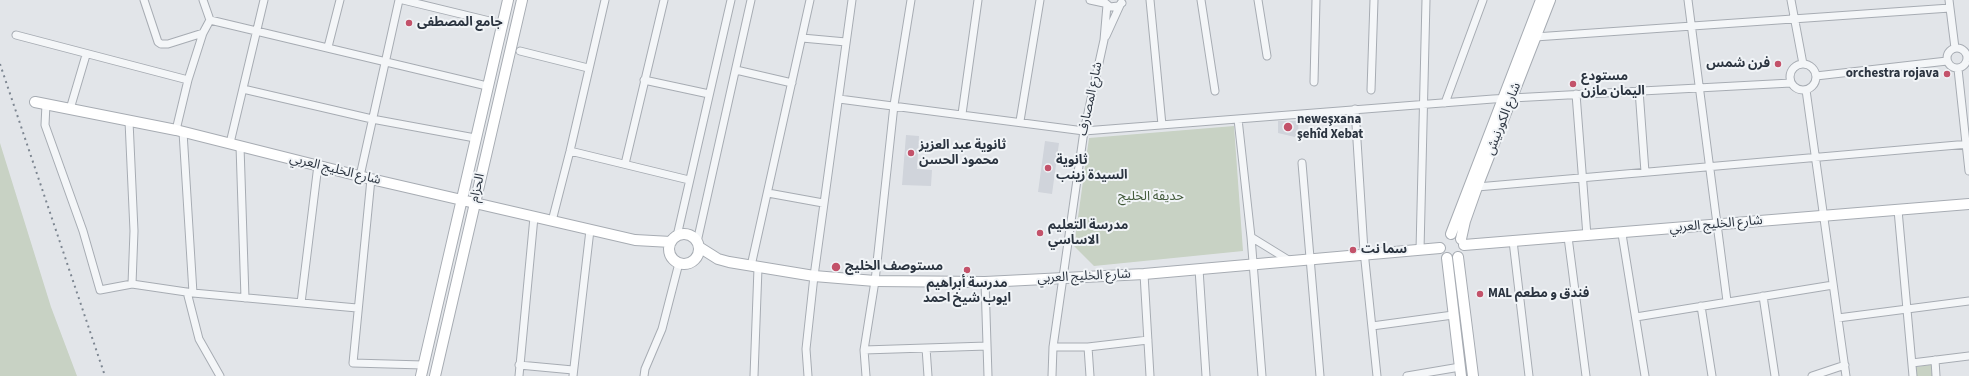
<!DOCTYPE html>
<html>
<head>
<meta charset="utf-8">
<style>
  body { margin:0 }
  canvas { display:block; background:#e2e5e9 }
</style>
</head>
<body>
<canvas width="1969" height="376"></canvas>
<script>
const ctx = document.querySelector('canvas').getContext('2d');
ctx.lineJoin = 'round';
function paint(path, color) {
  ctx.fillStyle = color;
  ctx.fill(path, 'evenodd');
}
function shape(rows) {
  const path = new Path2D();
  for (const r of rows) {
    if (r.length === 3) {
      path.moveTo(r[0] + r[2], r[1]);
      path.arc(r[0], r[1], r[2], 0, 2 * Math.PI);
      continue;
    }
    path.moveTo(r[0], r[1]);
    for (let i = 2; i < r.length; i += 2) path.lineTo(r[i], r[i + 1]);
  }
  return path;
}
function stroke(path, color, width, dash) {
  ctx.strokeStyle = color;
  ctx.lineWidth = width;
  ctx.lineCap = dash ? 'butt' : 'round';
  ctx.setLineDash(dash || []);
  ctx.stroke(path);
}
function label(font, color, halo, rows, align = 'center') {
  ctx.font = font + ' "Source Sans 3","Noto Sans Arabic",sans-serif';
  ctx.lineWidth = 4;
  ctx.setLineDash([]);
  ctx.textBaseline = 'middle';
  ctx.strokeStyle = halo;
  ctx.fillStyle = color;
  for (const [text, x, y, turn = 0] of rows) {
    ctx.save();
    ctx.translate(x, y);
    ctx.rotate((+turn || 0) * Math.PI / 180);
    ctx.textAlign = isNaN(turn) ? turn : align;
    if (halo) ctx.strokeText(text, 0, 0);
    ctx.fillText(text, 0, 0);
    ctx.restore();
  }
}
paint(shape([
  [1278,121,1298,121,1299,138,1278,133],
  [906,135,919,136,917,169,932,170,931,186,902,185],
  [1045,141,1059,143,1052,194,1038,192]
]), '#d0d4db');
paint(shape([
  [1234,126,1243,251,1094,266,1074,246,1089,138],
  [0,143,51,307,77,376,0,376],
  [1931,365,1932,376,1917,376,1916,367]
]), '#c8d2c4');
const street = shape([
  [144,0,158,42,161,44,168,44,203,33],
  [203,0,210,20],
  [403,0,502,24],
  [1090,0,1104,3],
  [1102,0,1110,7,1118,6,1122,3],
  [1150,0,1162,125],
  [1201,0,1215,91],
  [1258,0,1267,56],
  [1688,0,1727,301],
  [1791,0,1803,64],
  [1949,0,1955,48],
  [16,35,188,80],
  [1106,36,1121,3],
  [1535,37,1950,8],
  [802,38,846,42],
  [328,47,340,0],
  [1957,58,10],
  [520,51,588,68],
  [1803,77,13],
  [1958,69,1969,171],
  [736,70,792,83],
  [1816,76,1947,61],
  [644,80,709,94],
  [1314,82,1316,0],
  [243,89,372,119,475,138],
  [1371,90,1374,0],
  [1639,90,1645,172],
  [1806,90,1846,376],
  [1576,94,1587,236],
  [839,99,1084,131,1493,99,1791,83],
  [1445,103,1483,0],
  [46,104,45,125,83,231,100,290,132,284,193,293,357,308],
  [70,109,86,55],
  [1355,109,1364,251,1377,376],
  [962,114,978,0],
  [1238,119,1251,237,1290,261],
  [129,121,134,231,132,284],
  [1020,121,1040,0],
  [176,130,188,80,203,33,210,20,487,86],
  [183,132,193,293],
  [230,143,264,0],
  [240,146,245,298],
  [570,151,689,180],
  [1302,163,1320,376],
  [625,164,664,0],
  [360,176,399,0],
  [371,179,353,363,423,365],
  [1477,187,1969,144],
  [768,193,823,203],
  [1898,210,1913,376],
  [552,221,570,151,605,0],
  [1622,234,1645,376],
  [677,236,731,0],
  [1251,237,1262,376],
  [1568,237,1586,376],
  [1513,241,1529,376],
  [697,242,751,0],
  [1420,250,1426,0],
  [751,266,810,0],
  [1199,269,1206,376],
  [1144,274,1150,376],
  [985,282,988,376],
  [187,292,199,339,220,376],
  [1763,296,1775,376],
  [301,303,318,165],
  [1701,306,1712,376],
  [1636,317,1833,285],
  [1838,318,1969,301],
  [1372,326,1453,315],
  [1053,347,1088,347,1148,340],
  [1088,347,1090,376],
  [926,348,928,376],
  [864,350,987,346],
  [1935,360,1936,376],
  [1912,363,1969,356],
  [519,365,573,370],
  [519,376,534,217],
  [573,376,590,230],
  [644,376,645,369,662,329,679,263],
  [754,376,758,268],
  [808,376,806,349,814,276,852,0],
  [866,376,864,350,875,281,894,105,911,0],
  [1052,376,1053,347,1084,131,1104,40,1107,5],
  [1407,376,1460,367],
  [1812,376,1845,365]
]);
const secondary = shape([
  [35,102,176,130,371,179,635,240,671,242],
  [1451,234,1541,0],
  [684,249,15],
  [1461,239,1465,221,1477,187,1550,0],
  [1464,245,1969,204],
  [699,247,718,259,729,262,814,276,875,281,985,282,1144,274,1440,248],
  [1458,257,1473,376],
  [1447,258,1461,376],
  [421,376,508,0],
  [435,376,522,0]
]);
stroke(street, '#a7acb3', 9);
stroke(secondary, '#a7acb3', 12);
stroke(street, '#f4f6f8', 7);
stroke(secondary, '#fff', 10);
stroke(shape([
  [0,64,105,376]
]), '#7d8691', 2, [2, 4]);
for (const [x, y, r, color] of [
  [409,23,4,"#c3526a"],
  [1778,64,4,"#c3526a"],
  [1947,74,4,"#c3526a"],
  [1573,84,4,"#c3526a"],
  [1288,127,5,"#c3526a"],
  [911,153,4,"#c3526a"],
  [1048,168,4,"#c3526a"],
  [1040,233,4,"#c3526a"],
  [1353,250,4,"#c3526a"],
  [836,267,5,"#c3526a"],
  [967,270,4,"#c3526a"],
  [1480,294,4,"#c3526a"]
]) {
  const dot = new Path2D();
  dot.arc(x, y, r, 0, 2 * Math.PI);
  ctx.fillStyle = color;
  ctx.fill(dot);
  stroke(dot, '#f1f4f7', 1.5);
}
label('bold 13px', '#2b3440', '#f1f4f7', [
  ["جامع المصطفى",417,23],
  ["فرن شمس",1770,64,"right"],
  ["orchestra rojava",1939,74,"right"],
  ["مستودع",1581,77],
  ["اليمان مازن",1581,92],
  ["neweşxana",1297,120],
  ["şehîd Xebat",1297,135],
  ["ثانوية عبد العزيز",919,146],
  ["محمود الحسن",919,161],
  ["ثانوية",1056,161],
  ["السيدة زينب",1056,176],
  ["مدرسة التعليم",1048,226],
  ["الاساسي",1048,241],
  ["سما نت",1361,250],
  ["مستوصف الخليج",845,267],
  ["مدرسة أبراهيم",967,284,"center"],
  ["ايوب شيخ احمد",967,299,"center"],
  ["MAL فندق و مطعم",1488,294]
], 'left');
label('13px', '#2b3440', '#f1f4f7', [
  ["شارع المصارف",1091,99,-78],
  ["شارع الكورنيش",1504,119,-69],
  ["شارع الخليج العربي",335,170,14],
  ["الحزام",478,188,-77],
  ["شارع الخليج العربي",1716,225,-5],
  ["شارع الخليج العربي",1084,277,-3]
]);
label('13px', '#425a3a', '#f1f4f7', [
  ["حديقة الخليج",1151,197]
]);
</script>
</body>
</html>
